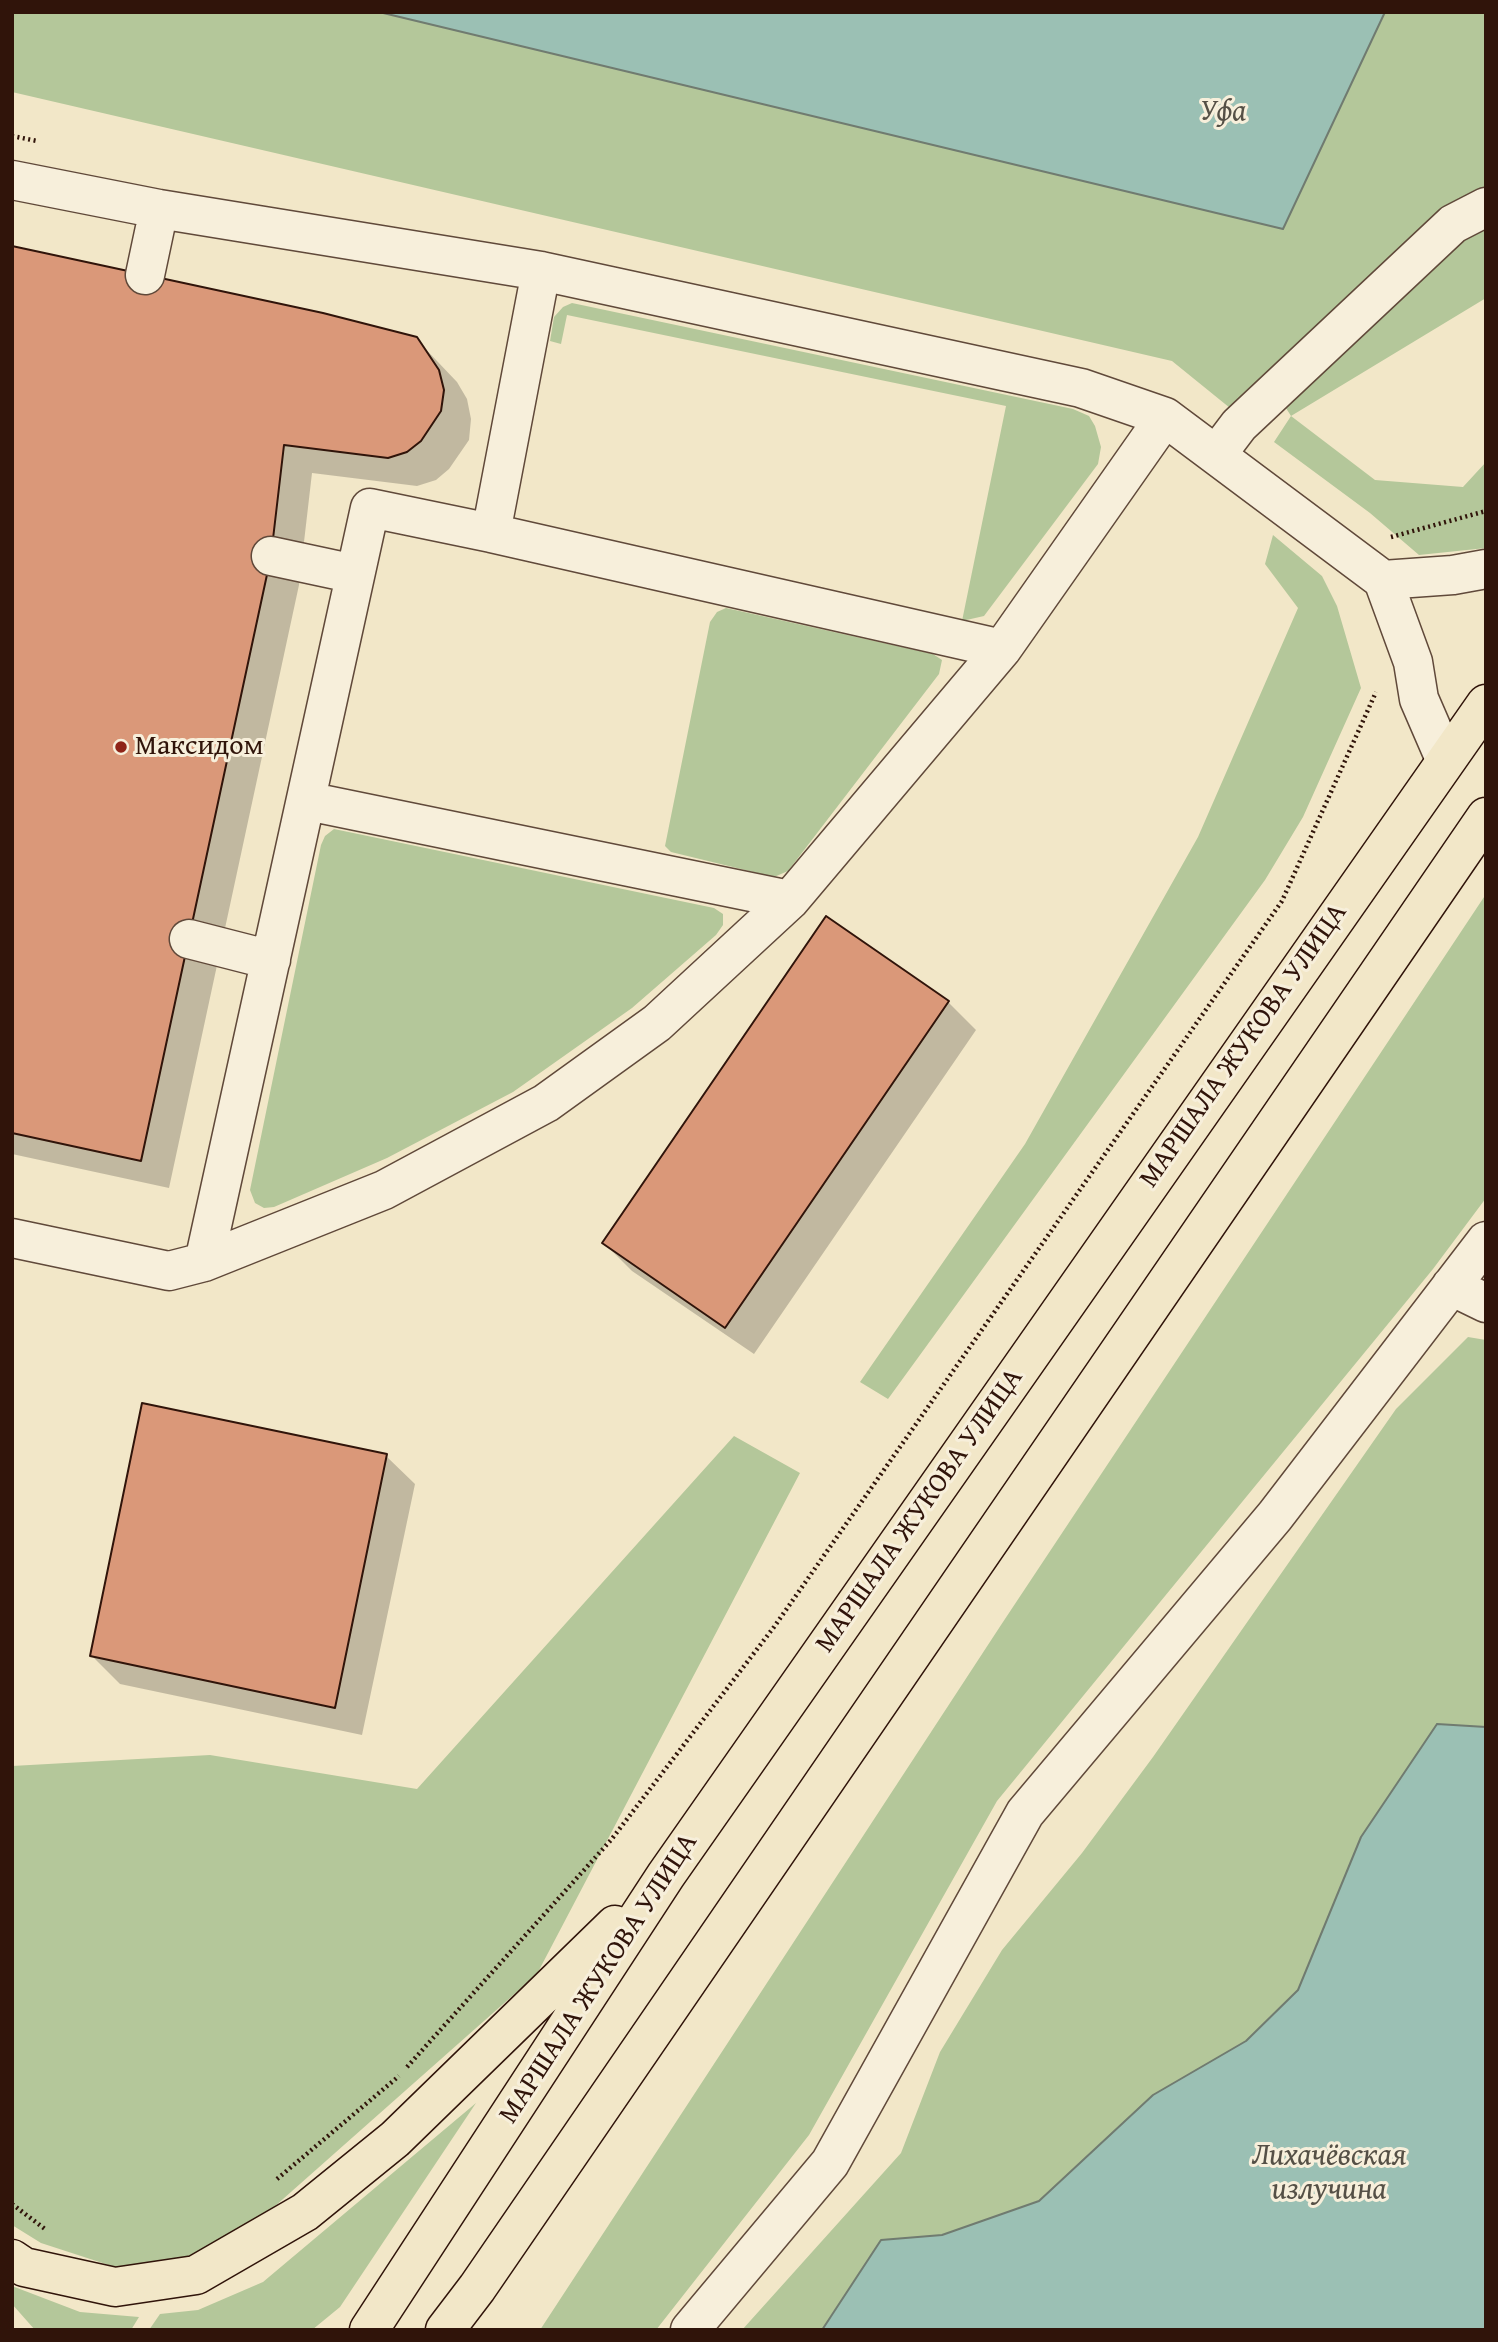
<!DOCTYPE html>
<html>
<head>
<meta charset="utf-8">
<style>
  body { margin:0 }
  #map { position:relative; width:1498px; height:2342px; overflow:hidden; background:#f2e7c8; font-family:"Gentium Book Plus",serif }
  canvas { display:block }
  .frame { position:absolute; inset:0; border:14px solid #30140a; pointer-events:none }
</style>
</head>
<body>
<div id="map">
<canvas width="1498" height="2342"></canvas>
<div class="frame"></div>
</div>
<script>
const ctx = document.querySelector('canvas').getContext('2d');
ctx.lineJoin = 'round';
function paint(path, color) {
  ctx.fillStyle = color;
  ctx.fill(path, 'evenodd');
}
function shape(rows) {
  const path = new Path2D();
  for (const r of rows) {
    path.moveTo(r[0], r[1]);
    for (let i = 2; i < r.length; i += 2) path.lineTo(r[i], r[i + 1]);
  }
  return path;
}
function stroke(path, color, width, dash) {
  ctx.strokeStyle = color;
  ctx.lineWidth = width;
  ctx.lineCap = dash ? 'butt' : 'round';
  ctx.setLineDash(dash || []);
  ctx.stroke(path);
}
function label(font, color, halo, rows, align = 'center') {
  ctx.font = font + ' "Gentium Book Plus",serif';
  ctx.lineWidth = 6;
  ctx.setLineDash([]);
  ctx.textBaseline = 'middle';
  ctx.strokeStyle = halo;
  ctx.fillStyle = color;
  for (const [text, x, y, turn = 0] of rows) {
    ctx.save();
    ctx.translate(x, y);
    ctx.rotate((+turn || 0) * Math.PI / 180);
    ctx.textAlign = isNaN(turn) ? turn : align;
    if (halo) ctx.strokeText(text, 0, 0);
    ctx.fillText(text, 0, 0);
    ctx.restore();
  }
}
paint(shape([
  [12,12,379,12,1283,229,1385,12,1486,12,1486,298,1291,416,1375,480,1463,487,1486,462,1486,548,1419,555,1370,513,1274,442,1291,416,1267,378,1230,408,1172,361,12,92],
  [572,303,1073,409,1089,416,1095,426,1101,447,1098,464,984,616,962,621,1006,406,567,315,561,344,550,341,554,317,563,307],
  [1273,535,1322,576,1337,606,1361,688,1303,817,1265,880,888,1399,860,1382,1025,1144,1198,837,1298,608,1265,564],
  [726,608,933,654,942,660,939,674,788,871,774,877,671,852,665,846,710,622,717,612],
  [334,829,714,908,723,914,723,925,716,935,632,1008,513,1092,387,1158,274,1207,264,1208,255,1203,250,1190,321,845,325,836],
  [1486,894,1486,1198,1433,1269,997,1801,809,2135,656,2330,540,2330,1001,1625],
  [1468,1337,1486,1340,1486,1727,1437,1724,1361,1837,1298,1990,1246,2041,1153,2095,1039,2201,942,2235,881,2240,822,2330,742,2330,901,2153,940,2052,1002,1950,1082,1853,1153,1757,1396,1409],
  [734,1436,800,1473,537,1974,230,2246,200,2258,121,2269,41,2243,12,2225,12,1766,210,1755,417,1789],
  [476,2103,340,2307,312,2330,149,2330,160,2314,198,2310,263,2282],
  [12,2286,80,2312,139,2317,131,2330,35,2330,12,2304]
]), '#b4c79a');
const water = shape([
  [379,12,1385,12,1283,229,379,12],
  [1437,1724,1486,1727,1486,2330,822,2330,881,2240,942,2235,1039,2201,1153,2095,1246,2041,1298,1990,1361,1837,1437,1724]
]);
paint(water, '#9bc0b4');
stroke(water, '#707b70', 2);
paint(shape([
  [12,248,416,339,457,382,467,399,471,419,469,440,449,469,436,480,417,486,312,473,299,585,169,1188,12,1154],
  [948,1002,976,1030,754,1354,632,1271,604,1243],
  [386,1456,415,1484,362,1735,120,1684,92,1656]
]), '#0003');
const building = shape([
  [12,246,323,313,417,337,439,370,444,390,441,411,421,441,407,452,388,458,284,445,271,556,141,1161,12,1133,12,246],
  [826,916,949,1001,725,1328,602,1243,826,916],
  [142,1403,387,1454,335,1708,90,1656,142,1403]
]);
paint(building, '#da9879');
stroke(building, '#30140a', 2);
const minor = shape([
  [12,180,159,209,541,271,1081,388,1165,417,1383,580,1413,662,1419,699,1445,759],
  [145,275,159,209],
  [1217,454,1239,425,1453,224,1486,207],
  [491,533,1002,649],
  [271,556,355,574],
  [1383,580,1453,575,1486,569],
  [307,801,790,900],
  [189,939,271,960],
  [12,1238,169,1271,204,1262,384,1190,546,1103,657,1023,790,900,1002,649,1165,417],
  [204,1262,370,508,491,533,541,271],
  [1451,1286,1486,1303],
  [690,2330,830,2163,1025,1813,1275,1516,1486,1241]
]);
const major = shape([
  [12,2259,24,2267,115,2287,196,2275,305,2212,395,2139,615,1925],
  [369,2330,666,1875,1486,704],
  [445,2330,477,2288,1486,817]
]);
stroke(minor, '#60493a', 41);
stroke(major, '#30140a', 41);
stroke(shape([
  [12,136,37,141],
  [1391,537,1486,511],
  [407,2067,611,1840,774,1627,1282,901,1376,692],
  [277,2179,399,2076],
  [12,2204,45,2229]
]), '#30140a', 4.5, [2, 3.5]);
stroke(minor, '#f7efdb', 38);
stroke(major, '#f2e7c8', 38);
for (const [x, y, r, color] of [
  [121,747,7,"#8f2418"]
]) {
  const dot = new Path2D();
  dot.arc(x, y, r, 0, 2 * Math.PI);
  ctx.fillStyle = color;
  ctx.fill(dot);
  stroke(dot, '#f7efdb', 2.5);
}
label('28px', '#30140a', '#f7efdb', [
  ["Максидом",135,747]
], 'left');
label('28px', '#30140a', '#f7efdb', [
  ["МАРШАЛА ЖУКОВА УЛИЦА",1244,1046,-55],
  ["МАРШАЛА ЖУКОВА УЛИЦА",920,1511,-55],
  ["МАРШАЛА ЖУКОВА УЛИЦА",599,1979,-57]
]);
label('italic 30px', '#555046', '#f7efdb', [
  ["Уфа",1223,112],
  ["Лихачёвская",1329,2156],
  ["излучина",1329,2190]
]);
</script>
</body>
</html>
